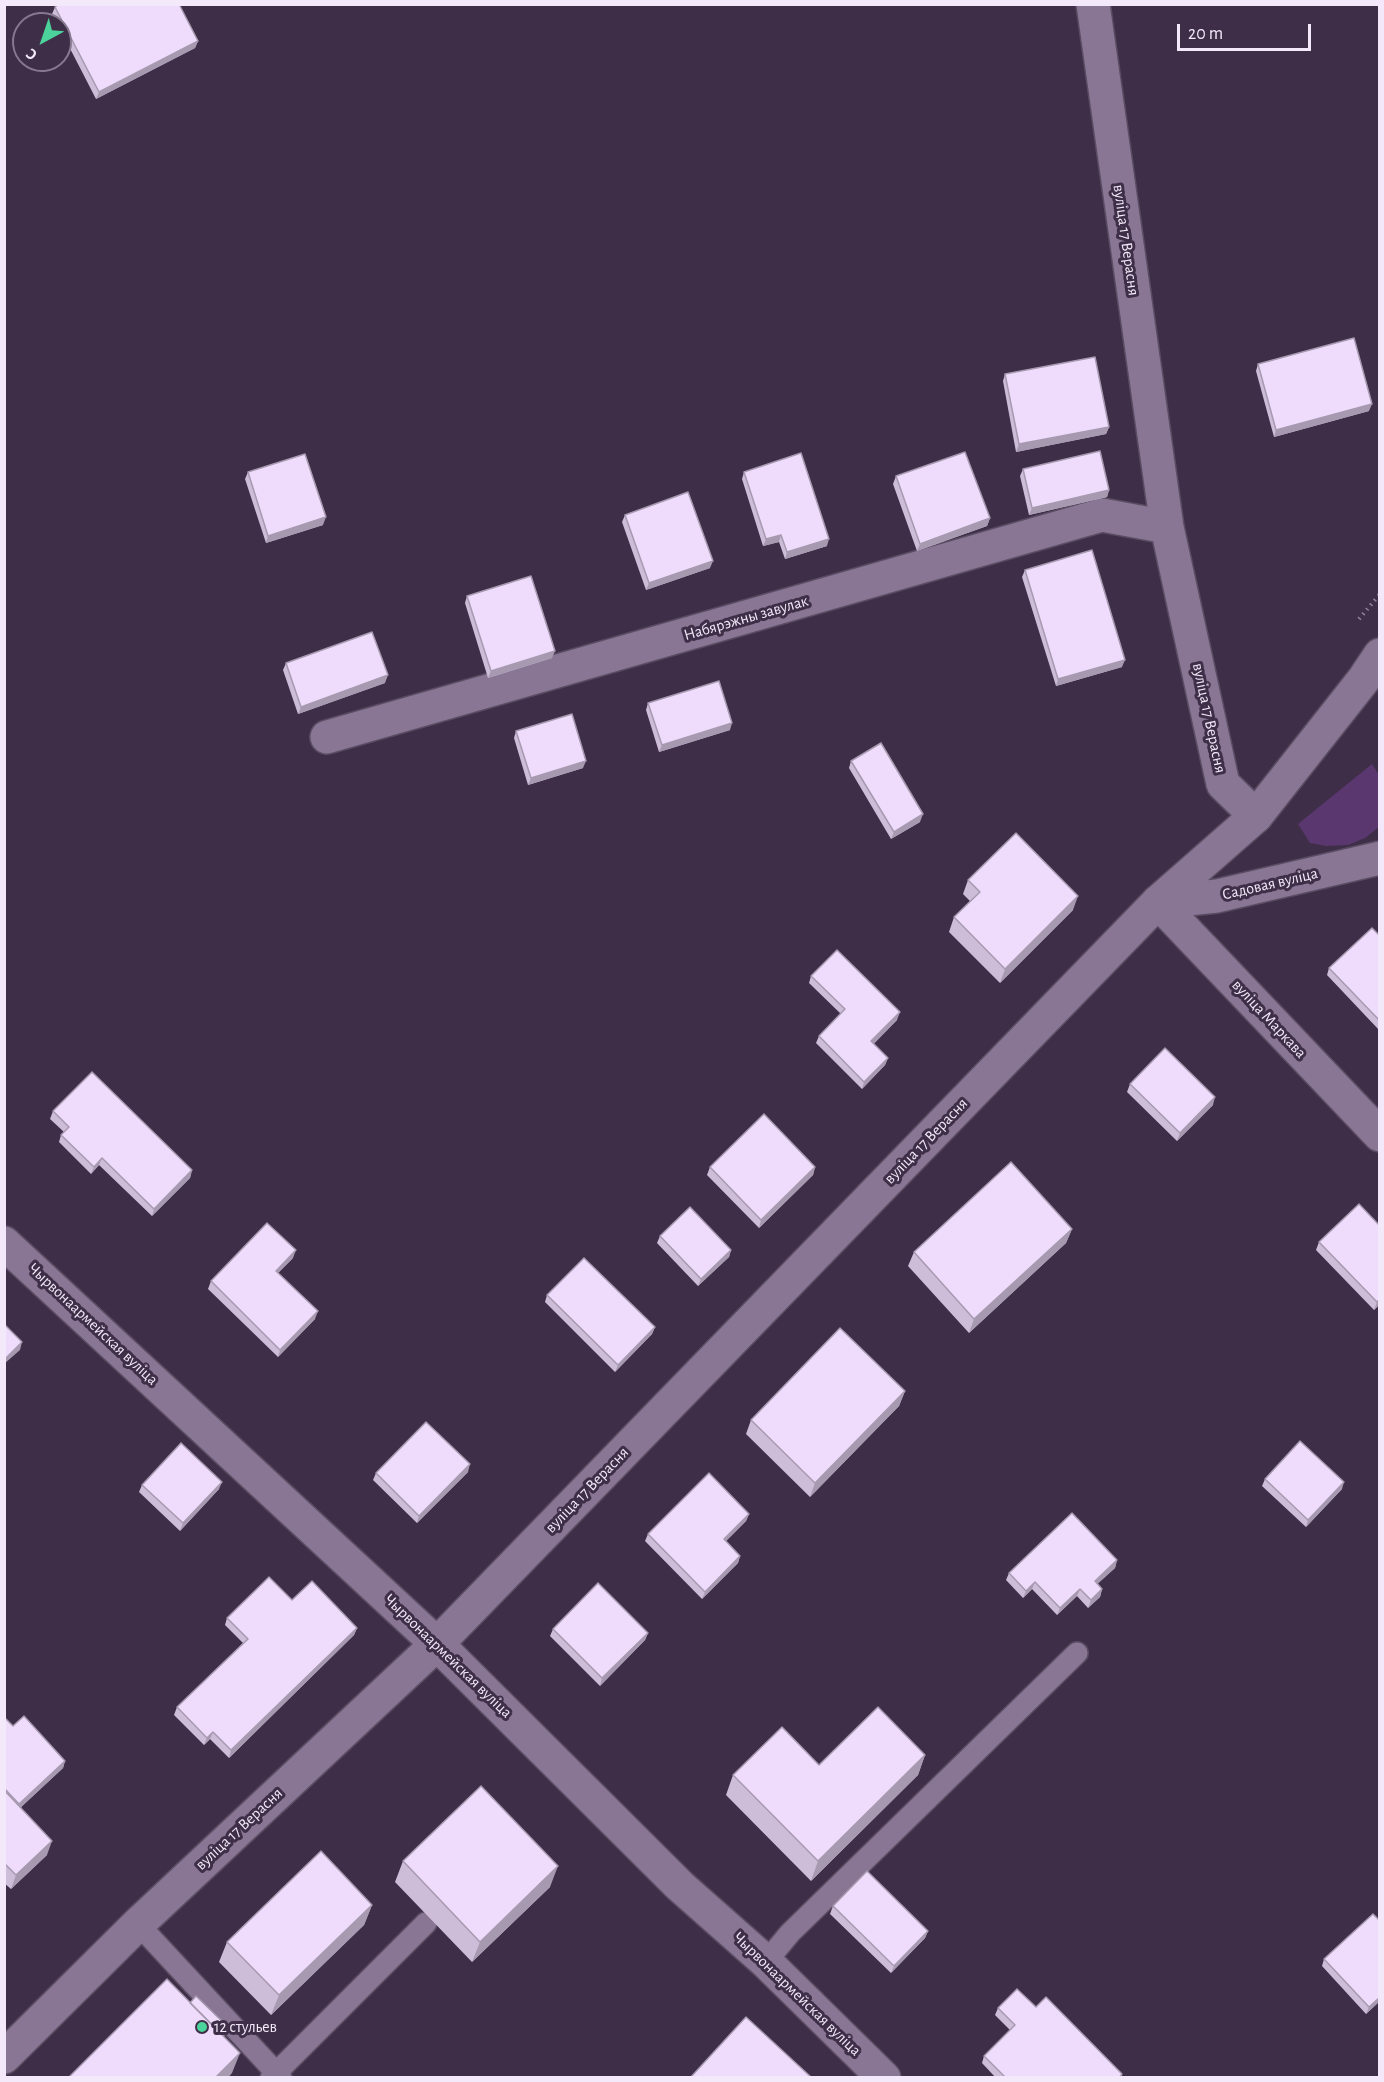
<!DOCTYPE html>
<html>
<head>
<meta charset="utf-8">
<style>
  body { margin:0 }
  #map { position:relative; width:1384px; height:2082px; overflow:hidden; background:#3e2e47; font-family:"Alegreya Sans",sans-serif }
  canvas { display:block }
  .frame { position:absolute; inset:0; border:6px solid #f3e9fa; pointer-events:none }
  .north { position:absolute; left:12px; top:12px; width:60px; height:60px; box-sizing:border-box; background:#3e2e47; border:2px solid #86798f; border-radius:50%; rotate:220deg; font-size:16px; font-weight:700; line-height:24px; text-align:center; color:#f3e9fa }
  .north::after { content:''; display:block; margin:auto; width:21px; height:27px; background:#4cd39b; clip-path:polygon(50% 0,100% 100%,50% 72%,0 100%) }
  .scale { position:absolute; left:1177px; top:24px; width:134px; height:27px; box-sizing:border-box; border:3px solid #f3e9fa; border-top:0; padding-left:8px; font-size:18px; line-height:21px; white-space:nowrap; color:#f3e9fa; -webkit-text-stroke:4px #3e2e47; paint-order:stroke }
</style>
</head>
<body>
<div id="map">
<canvas width="1384" height="2082"></canvas>
<div class="frame"></div>
<div class="north">С</div>
<div class="scale">20 m</div>
</div>
<script>
const ctx = document.querySelector('canvas').getContext('2d');
ctx.lineJoin = 'round';
function paint(path, color) {
  ctx.fillStyle = color;
  ctx.fill(path, 'evenodd');
}
function shape(rows) {
  const path = new Path2D();
  for (const r of rows) {
    path.moveTo(r[0], r[1]);
    for (let i = 2; i < r.length; i += 2) path.lineTo(r[i], r[i + 1]);
  }
  return path;
}
function stroke(path, color, width, dash) {
  ctx.strokeStyle = color;
  ctx.lineWidth = width;
  ctx.lineCap = dash ? 'butt' : 'round';
  ctx.setLineDash(dash || []);
  ctx.stroke(path);
}
function label(font, color, halo, rows, align = 'center') {
  ctx.font = font + ' "Alegreya Sans",sans-serif';
  ctx.lineWidth = 6;
  ctx.setLineDash([]);
  ctx.textBaseline = 'middle';
  ctx.strokeStyle = halo;
  ctx.fillStyle = color;
  for (const [text, x, y, turn = 0] of rows) {
    ctx.save();
    ctx.translate(x, y);
    ctx.rotate((+turn || 0) * Math.PI / 180);
    ctx.textAlign = isNaN(turn) ? turn : align;
    if (halo) ctx.strokeText(text, 0, 0);
    ctx.fillText(text, 0, 0);
    ctx.restore();
  }
}
paint(shape([
  [1372,764,1379,775,1379,827,1365,838,1348,845,1326,846,1310,843,1298,824]
]), '#5b3770');
const lane = shape([
  [138,1924,281,2078],
  [766,1962,790,1933,1077,1653],
  [271,2078,426,1923]
]);
const street = shape([
  [1093,4,1167,527,1223,784,1256,816],
  [327,737,1102,515,1167,527],
  [1158,902,1380,1135],
  [4,1243,437,1644]
]);
const secondary = shape([
  [1158,902,1217,896,1380,858],
  [437,1644,680,1886,766,1962,884,2078],
  [4,2057,138,1924,437,1644,1158,902,1256,816,1364,679,1380,655]
]);
stroke(lane, '#5a4c62', 24);
stroke(street, '#5a4c62', 36);
stroke(secondary, '#5a4c62', 36);
stroke(shape([
  [1359,619,1380,594]
]), '#908398', 4, [1.5, 4.5]);
stroke(lane, '#887694', 21);
stroke(street, '#887694', 33);
stroke(secondary, '#887694', 33);
paint(shape([
  [55,7,198,41,195,48,96,99,60,29,60,24,57,24,52,14],
  [1258,364,1369,411,1274,437,1256,371],
  [1005,374,1109,427,1106,434,1016,452,1003,381],
  [1023,469,1109,490,1107,497,1029,515,1020,476],
  [248,472,323,525,266,543,245,479],
  [744,472,827,546,785,559,779,542,763,546,742,479],
  [896,476,990,518,987,526,917,551,893,484],
  [625,515,710,568,646,590,622,522],
  [1025,570,1122,667,1056,686,1022,577],
  [467,596,552,658,488,678,465,603],
  [286,663,385,683,298,714,283,670],
  [648,703,730,730,659,752,646,710],
  [516,731,583,768,528,785,514,738],
  [851,761,920,822,891,839,849,768],
  [968,880,1073,910,1000,983,949,932,954,917,970,901,963,894],
  [1380,936,1380,1030,1379,1030,1327,975,1329,968],
  [811,976,897,1020,873,1044,888,1058,885,1065,862,1089,816,1043,819,1036,841,1014,809,983],
  [1130,1084,1213,1105,1177,1141,1127,1092],
  [53,1111,192,1170,190,1178,152,1216,99,1165,91,1174,59,1142,61,1135,64,1132,50,1119],
  [710,1167,815,1167,813,1175,759,1228,707,1175],
  [1380,1226,1380,1304,1374,1310,1316,1250,1319,1242],
  [1072,1229,1066,1243,969,1333,908,1266,914,1252],
  [660,1236,731,1250,729,1257,698,1286,657,1243],
  [293,1258,278,1273,315,1319,278,1357,208,1289,211,1281],
  [547,1295,655,1327,652,1334,615,1372,545,1302],
  [905,1391,899,1406,810,1497,746,1434,751,1420],
  [468,1472,417,1523,373,1480,376,1473],
  [1265,1479,1342,1489,1306,1527,1262,1486],
  [142,1485,219,1489,180,1531,139,1492],
  [749,1514,746,1521,726,1541,740,1556,738,1563,702,1599,645,1541,648,1534],
  [1117,1560,1115,1568,1097,1584,1102,1589,1100,1597,1088,1608,1077,1596,1057,1615,1032,1589,1023,1598,1006,1580,1009,1573],
  [292,1600,357,1628,354,1635,229,1758,210,1739,204,1745,174,1715,177,1707,243,1643,225,1625,227,1618],
  [553,1629,648,1633,645,1640,600,1686,550,1636],
  [4,1717,13,1726,65,1761,63,1768,21,1807,47,1855,11,1889,4,1883],
  [925,1755,918,1775,811,1881,726,1795,733,1775],
  [403,1861,550,1887,472,1962,395,1882],
  [372,1905,364,1925,271,2015,219,1962,227,1942],
  [833,1906,928,1931,925,1938,891,1973,830,1914],
  [1380,1921,1380,2001,1366,2014,1322,1966,1324,1959],
  [1036,2007,1122,2074,1121,2078,996,2078,982,2063,984,2056,1010,2030,995,2015,998,2008]
]), '#cebdd9');
paint(shape([
  [198,41,195,48,96,99,99,92],
  [1372,404,1369,411,1274,437,1276,430],
  [1109,427,1106,434,1016,452,1019,444],
  [1109,490,1107,497,1029,515,1032,508],
  [326,517,323,525,266,543,268,536],
  [990,518,987,526,917,551,920,544],
  [781,535,779,542,763,546,766,539],
  [829,539,827,546,785,559,787,552],
  [713,561,710,568,646,590,649,583],
  [555,651,552,658,488,678,491,671],
  [1125,660,1122,667,1056,686,1058,679],
  [388,675,385,683,298,714,301,707],
  [732,723,730,730,659,752,662,745],
  [586,761,583,768,528,785,531,778],
  [923,814,920,822,891,839,894,832],
  [1078,896,1073,910,1000,983,1005,969],
  [900,1012,897,1020,869,1049,871,1041],
  [888,1058,885,1065,862,1089,864,1082],
  [1215,1097,1213,1105,1177,1141,1180,1133],
  [102,1158,99,1165,91,1174,94,1167],
  [815,1167,813,1175,759,1228,761,1220],
  [192,1170,190,1178,152,1216,154,1209],
  [1072,1229,1066,1243,969,1333,974,1319],
  [296,1250,293,1258,273,1278,276,1271],
  [731,1250,729,1257,698,1286,701,1279],
  [1380,1299,1380,1304,1374,1310,1377,1302],
  [318,1311,315,1319,278,1357,280,1350],
  [655,1327,652,1334,615,1372,618,1365],
  [22,1342,20,1350,4,1364,4,1360],
  [905,1391,899,1406,810,1497,815,1483],
  [470,1464,468,1472,417,1523,419,1516],
  [222,1482,219,1489,180,1531,183,1523],
  [1344,1482,1342,1489,1306,1527,1308,1520],
  [749,1514,746,1521,721,1546,724,1539],
  [740,1556,738,1563,702,1599,705,1592],
  [1117,1560,1115,1568,1092,1589,1095,1581],
  [1035,1582,1032,1589,1023,1598,1026,1591],
  [1080,1589,1077,1596,1057,1615,1060,1608],
  [1102,1589,1100,1597,1088,1608,1091,1600],
  [357,1628,354,1635,229,1758,231,1750],
  [648,1633,645,1640,600,1686,602,1678],
  [213,1732,210,1739,204,1745,207,1738],
  [925,1755,918,1775,811,1881,818,1861],
  [65,1761,63,1768,17,1811,19,1804],
  [52,1841,47,1855,11,1889,16,1875],
  [558,1866,550,1887,472,1962,480,1942],
  [372,1905,364,1925,271,2015,279,1995],
  [928,1931,925,1938,891,1973,894,1966],
  [1380,1997,1380,2001,1366,2014,1369,2007],
  [228,2027,225,2035,210,2050,213,2043],
  [240,2053,232,2073,228,2078,215,2078]
]), '#a79ab0');
const building = shape([
  [59,4,179,4,198,41,99,92,55,7,59,4],
  [1354,338,1372,404,1276,430,1258,364,1354,338],
  [1095,357,1109,427,1019,444,1005,374,1095,357],
  [1100,451,1109,490,1032,508,1023,469,1100,451],
  [965,452,990,518,920,544,896,476,965,452],
  [801,453,829,539,787,552,781,535,766,539,744,472,801,453],
  [305,454,326,517,268,536,248,472,305,454],
  [688,492,713,561,649,583,625,515,688,492],
  [1092,550,1125,660,1058,679,1025,570,1092,550],
  [531,576,555,651,491,671,467,596,531,576],
  [372,632,388,675,301,707,286,663,372,632],
  [719,681,732,723,662,745,648,703,719,681],
  [572,714,586,761,531,778,516,731,572,714],
  [881,743,923,814,894,832,851,761,881,743],
  [1016,833,1078,896,1005,969,954,917,980,892,968,880,1016,833],
  [1372,928,1380,936,1380,1021,1329,968,1372,928],
  [837,950,900,1012,871,1041,888,1058,864,1082,819,1036,845,1009,811,976,837,950],
  [1165,1048,1215,1097,1180,1133,1130,1084,1165,1048],
  [92,1072,192,1170,154,1209,102,1158,94,1167,61,1135,69,1127,53,1111,92,1072],
  [764,1114,815,1167,761,1220,710,1167,764,1114],
  [1011,1162,1072,1229,974,1319,914,1252,1011,1162],
  [1359,1204,1380,1226,1380,1299,1377,1302,1319,1242,1359,1204],
  [690,1207,731,1250,701,1279,660,1236,690,1207],
  [267,1223,296,1250,276,1271,318,1311,280,1350,211,1281,267,1223],
  [584,1258,655,1327,618,1365,547,1295,584,1258],
  [4,1324,22,1342,4,1360,4,1324],
  [840,1328,905,1391,815,1483,751,1420,840,1328],
  [426,1422,470,1464,419,1516,376,1473,426,1422],
  [1300,1441,1344,1482,1308,1520,1265,1479,1300,1441],
  [181,1443,222,1482,183,1523,142,1485,181,1443],
  [709,1473,749,1514,724,1539,740,1556,705,1592,648,1534,709,1473],
  [1072,1513,1117,1560,1095,1581,1102,1589,1091,1600,1080,1589,1060,1608,1035,1582,1026,1591,1009,1573,1072,1513],
  [269,1577,292,1600,312,1581,357,1628,231,1750,213,1732,207,1738,177,1707,248,1639,227,1618,269,1577],
  [598,1583,648,1633,602,1678,553,1629,598,1583],
  [878,1707,925,1755,818,1861,733,1775,782,1727,819,1765,878,1707],
  [24,1716,65,1761,19,1804,4,1788,4,1717,13,1726,24,1716],
  [481,1786,558,1866,480,1942,403,1861,481,1786],
  [4,1790,52,1841,16,1875,4,1863,4,1790],
  [321,1851,372,1905,279,1995,227,1942,321,1851],
  [867,1871,928,1931,894,1966,833,1906,867,1871],
  [1373,1914,1380,1921,1380,1997,1369,2007,1324,1959,1373,1914],
  [167,1979,240,2053,215,2078,68,2078,167,1979],
  [1017,1989,1036,2007,1046,1997,1122,2074,1119,2078,1006,2078,984,2056,1015,2025,998,2008,1017,1989],
  [196,1996,228,2027,221,2034,190,2003,196,1996],
  [746,2017,812,2078,690,2078,746,2017]
]);
paint(building, '#efdcfc');
stroke(building, '#a79ab0', 1.5);
for (const [x, y, r, color] of [
  [202,2027,6,"#4cd39b"]
]) {
  const dot = new Path2D();
  dot.arc(x, y, r, 0, 2 * Math.PI);
  ctx.fillStyle = color;
  ctx.fill(dot);
  stroke(dot, '#3e2e47', 2);
}
label('16px', '#f3e9fa', '#3e2e47', [
  ["вуліца 17 Верасня",1126,240,82],
  ["Набярэжны завулак",746,618,-16],
  ["вуліца 17 Верасня",1209,718,78],
  ["Садовая вуліца",1270,884,-13],
  ["вуліца Маркава",1269,1019,47],
  ["вуліца 17 Верасня",926,1141,-46],
  ["Чырвонаармейская вуліца",93,1324,43],
  ["вуліца 17 Верасня",587,1490,-46],
  ["Чырвонаармейская вуліца",448,1656,44],
  ["вуліца 17 Верасня",239,1829,-43],
  ["Чырвонаармейская вуліца",797,1994,44]
]);
label('16px', '#f3e9fa', '#3e2e47', [
  ["12 стульев",214,2027]
], 'left');
</script>
</body>
</html>
